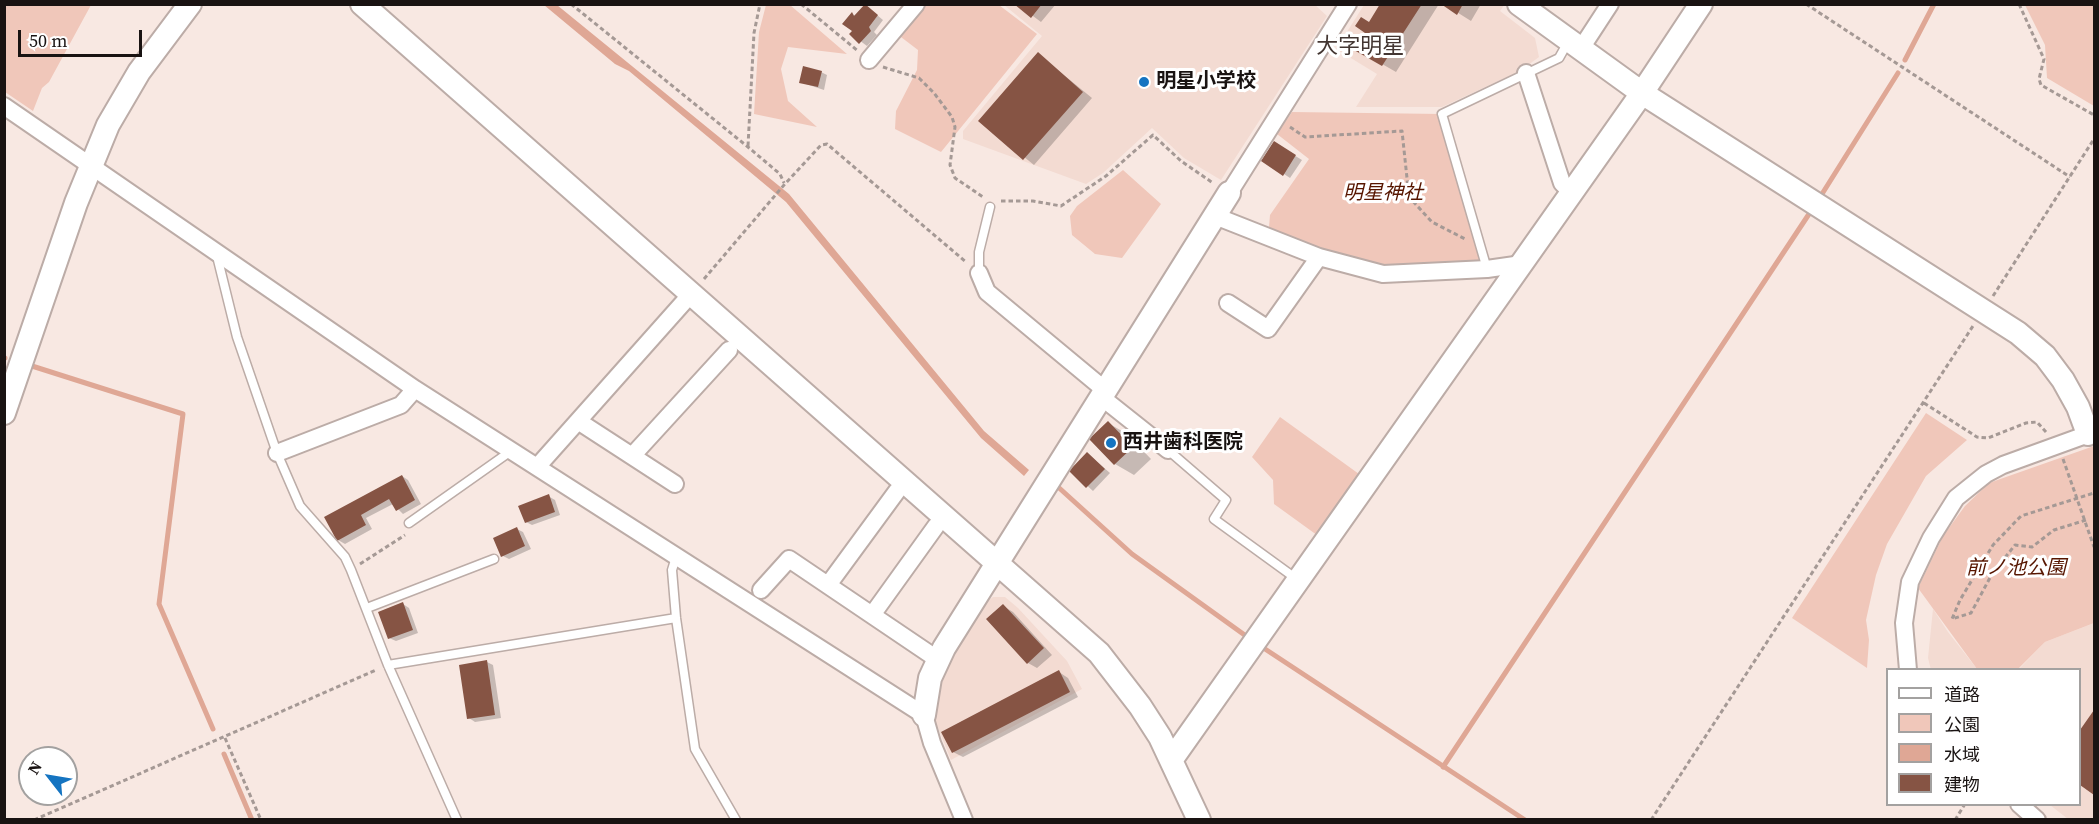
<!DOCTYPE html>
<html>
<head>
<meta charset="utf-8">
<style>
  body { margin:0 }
  #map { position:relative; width:2099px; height:824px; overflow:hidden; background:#f8e8e2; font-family:"Source Serif 4","Noto Sans JP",serif }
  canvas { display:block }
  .frame { position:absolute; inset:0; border:6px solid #191312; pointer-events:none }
  .legend { position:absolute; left:1886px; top:668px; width:195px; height:138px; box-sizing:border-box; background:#fff; border:2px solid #a3a1a0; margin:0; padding:8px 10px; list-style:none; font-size:18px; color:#191312 }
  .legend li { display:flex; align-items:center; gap:12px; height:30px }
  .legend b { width:30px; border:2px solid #a3a1a0 }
  .north { position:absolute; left:18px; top:746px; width:60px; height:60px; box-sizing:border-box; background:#fff; border:2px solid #a3a1a0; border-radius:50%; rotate:301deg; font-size:16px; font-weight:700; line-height:24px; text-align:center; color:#191312 }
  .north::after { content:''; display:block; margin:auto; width:21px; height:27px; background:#1574c1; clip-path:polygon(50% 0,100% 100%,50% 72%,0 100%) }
  .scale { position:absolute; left:18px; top:30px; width:124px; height:27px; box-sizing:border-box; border:3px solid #191312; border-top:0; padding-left:8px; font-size:18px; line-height:21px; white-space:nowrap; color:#191312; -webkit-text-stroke:4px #fff; paint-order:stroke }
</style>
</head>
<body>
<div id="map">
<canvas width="2099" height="824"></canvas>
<div class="frame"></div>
<ul class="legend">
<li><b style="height:8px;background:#fff"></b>道路</li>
<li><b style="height:16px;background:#f0c7ba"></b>公園</li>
<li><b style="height:16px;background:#dfa795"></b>水域</li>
<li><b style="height:16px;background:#865444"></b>建物</li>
</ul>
<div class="north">N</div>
<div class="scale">50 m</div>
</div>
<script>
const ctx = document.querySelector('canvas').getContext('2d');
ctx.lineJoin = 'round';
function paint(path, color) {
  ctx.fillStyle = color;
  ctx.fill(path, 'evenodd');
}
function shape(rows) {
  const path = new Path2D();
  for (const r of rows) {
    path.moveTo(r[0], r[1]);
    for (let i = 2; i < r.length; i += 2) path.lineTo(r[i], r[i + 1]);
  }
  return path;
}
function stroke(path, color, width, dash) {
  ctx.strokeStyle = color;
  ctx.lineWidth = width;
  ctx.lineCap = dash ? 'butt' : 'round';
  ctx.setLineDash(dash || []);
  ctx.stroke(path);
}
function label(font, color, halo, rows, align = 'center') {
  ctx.font = font + ' "Source Serif 4","Noto Sans JP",serif';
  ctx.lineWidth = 6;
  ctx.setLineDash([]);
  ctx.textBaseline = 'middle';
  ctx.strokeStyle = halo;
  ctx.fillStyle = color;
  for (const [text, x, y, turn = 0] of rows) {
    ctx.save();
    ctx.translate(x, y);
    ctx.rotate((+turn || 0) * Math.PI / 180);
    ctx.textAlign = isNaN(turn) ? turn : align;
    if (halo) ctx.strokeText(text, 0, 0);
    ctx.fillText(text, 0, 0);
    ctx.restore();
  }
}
paint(shape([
  [1314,4,1327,16,1221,180,1184,158,1152,128,1103,173,1086,184,963,139,963,131,1042,36,1004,5],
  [1505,4,1500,11,1535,38,1539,57,1520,71,1442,107,1356,107,1377,74,1336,49,1364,5],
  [993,597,1005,597,1018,608,1067,661,1082,689,951,760,934,718,940,673,984,604],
  [1933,609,1948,632,1977,669,1931,670,1928,658],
  [2094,623,2094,819,2068,819,2050,805,2080,804,2080,670,2018,670,2045,642]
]), '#f3dbd2');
paint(shape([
  [5,4,91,5,49,82,42,88,33,111,5,92],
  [766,5,790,5,847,54,788,47,781,69,788,101,817,127,754,114,759,32],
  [923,5,999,5,1037,34,941,152,895,129,896,111,917,70,918,50,897,34],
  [2025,5,2094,5,2094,106,2047,78,2045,45],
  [1292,112,1442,114,1487,269,1383,274,1268,239,1270,215,1309,159,1277,134],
  [1123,170,1161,204,1122,258,1095,254,1072,235,1070,216,1077,206],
  [1926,413,1967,440,1926,476,1887,544,1876,575,1866,620,1869,640,1867,668,1792,618],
  [1280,417,1359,474,1360,480,1321,538,1274,504,1273,480,1252,457],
  [2094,446,2094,623,2045,642,2018,669,1977,669,1918,588,1943,536,1965,506,1989,483]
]), '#f0c7ba');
paint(shape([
  [544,5,557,5,789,194,984,431,1029,470,1024,476,981,438,786,202,629,71,615,64]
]), '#dfa795');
paint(shape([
  [1017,4,1056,4,1041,22],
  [1382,4,1439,4,1396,72,1356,49],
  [1444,4,1481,4,1471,21],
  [871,10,883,20,874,32,877,35,867,46,851,34,854,31,852,14,856,16],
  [1038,54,1092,98,1034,165,980,121],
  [821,72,827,75,824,90,800,82],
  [1274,143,1302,160,1290,178,1263,160],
  [1108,423,1127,434,1151,459,1134,475,1115,464,1091,439],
  [1088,454,1110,473,1093,491,1071,471],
  [402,476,408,480,421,504,403,514,393,504,366,518,372,529,345,544,338,540,326,517],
  [548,496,555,500,560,515,532,525,526,522],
  [517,529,523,532,531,549,509,559,503,556],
  [403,604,409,608,418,633,396,641,389,638],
  [1003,606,1013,612,1052,655,1037,668,1028,663],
  [487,662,493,665,501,718,475,722,469,718],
  [1059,672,1068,678,1078,697,963,757,953,752],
  [2094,712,2094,793,2080,781,2080,733]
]), '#0003');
stroke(shape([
  [1905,60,1934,4],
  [1822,194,1898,73],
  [4,358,5,358],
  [32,366,183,414,159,604,213,729],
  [1057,486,1132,554,1246,636],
  [1262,647,1525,820],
  [224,754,252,820],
  [1443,767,1809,214]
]), '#dfa795', 5);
paint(shape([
  [865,4,878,15,869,27,871,31,859,44,849,34,852,31,842,24,852,12,854,16],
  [1014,4,1042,4,1031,18],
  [1380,4,1422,4,1382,66,1354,50,1365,33,1355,26,1361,17,1369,22],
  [1441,4,1463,4,1457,15],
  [1038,52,1083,92,1023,160,978,121],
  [803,66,822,71,818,87,799,83],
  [1274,141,1296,155,1283,176,1261,161],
  [1108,421,1133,447,1114,465,1089,439],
  [1087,452,1105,469,1086,488,1069,471],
  [402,475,415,500,396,511,389,499,361,515,366,525,337,541,324,517],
  [549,494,555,512,525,523,518,506],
  [517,527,525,546,501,557,493,538],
  [403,602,413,630,388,639,378,612],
  [1003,604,1044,648,1027,664,986,619],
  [487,660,495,715,467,719,459,665],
  [1059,670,1070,692,952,753,941,732],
  [2094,710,2094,795,2080,785,2080,730]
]), '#865444');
const lane = shape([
  [217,256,237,337,277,453,300,506,345,557,351,570,388,665,457,820],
  [1487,269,1442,114,1559,58,1568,42],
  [979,273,979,252,990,207],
  [1168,450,1226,500,1214,519,1298,580],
  [409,523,511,451],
  [676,557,672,570,676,618,695,749,736,820],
  [367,608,494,559],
  [388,665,676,618]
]);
const street = shape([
  [1580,50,1610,4],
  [869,60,916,4],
  [1526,73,1562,183,1572,193],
  [4,106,415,389,924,715,932,743,964,820],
  [1229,193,1348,4],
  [1215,216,1319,257,1383,274,1487,269,1522,264],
  [979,273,987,292,1105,390],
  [1228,303,1268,329,1319,257],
  [1100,396,1168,450],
  [578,421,675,484],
  [277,453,401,405,415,389],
  [632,456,729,350],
  [537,467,691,294],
  [828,585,897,491],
  [761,590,789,559,937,659],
  [872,615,936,526],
  [1908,670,1904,623,1910,582,1931,538,1956,498,1986,474,2003,465,2094,432],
  [2019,804,2037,820]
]);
const secondary = shape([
  [362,4,1099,653,1140,706,1160,737,1199,820],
  [1519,4,1642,93,2018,333,2045,356,2063,380,2078,407,2088,434],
  [4,413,76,203,108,125,139,72,190,4],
  [924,715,930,678,944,648,1229,193],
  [1172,759,1642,93,1701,4]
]);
stroke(lane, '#bcaca7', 11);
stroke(street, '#bcaca7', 20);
stroke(secondary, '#bcaca7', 26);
stroke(shape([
  [571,4,748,147,780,174,784,183],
  [801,4,858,51],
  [1806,4,2070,177],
  [2019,4,2044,59,2039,79,2041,85,2094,115],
  [883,67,919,78,934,93,952,117,955,127,950,165,955,178,983,197],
  [1290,127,1305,137,1402,131,1409,197,1432,222,1467,240],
  [748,146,754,33,760,4],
  [1001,201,1033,201,1061,206,1106,176,1153,135,1181,161,1213,183],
  [704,279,784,185,821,145,827,144,966,262],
  [1993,296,2094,139],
  [1924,403,1977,437,1988,438,2026,423,2037,422,2046,432],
  [2063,459,2094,547],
  [2086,520,2054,530,2032,547,2015,545,1992,574,1971,613,1952,619,1960,600,1993,545,2021,516,2094,493],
  [360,564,405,535],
  [225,738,261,820],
  [34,820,376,670],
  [1651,820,1973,326],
  [1955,820,1965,804]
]), '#a59995', 3, [4.5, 3]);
stroke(lane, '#fff', 8);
stroke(street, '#fff', 16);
stroke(secondary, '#fff', 22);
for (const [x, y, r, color] of [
  [1144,82,6,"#1574c1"],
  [1111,443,6,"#1574c1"]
]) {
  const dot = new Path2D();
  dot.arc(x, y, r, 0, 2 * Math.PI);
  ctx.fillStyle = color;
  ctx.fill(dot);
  stroke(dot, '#fff', 2);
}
label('bold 20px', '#191312', '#fff', [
  ["明星小学校",1156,82],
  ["西井歯科医院",1123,443]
], 'left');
label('italic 20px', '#571600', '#fff', [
  ["明星神社",1383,194],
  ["前ノ池公園",2016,569]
]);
label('22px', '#433632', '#fff', [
  ["大字明星",1360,47]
]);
</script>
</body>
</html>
